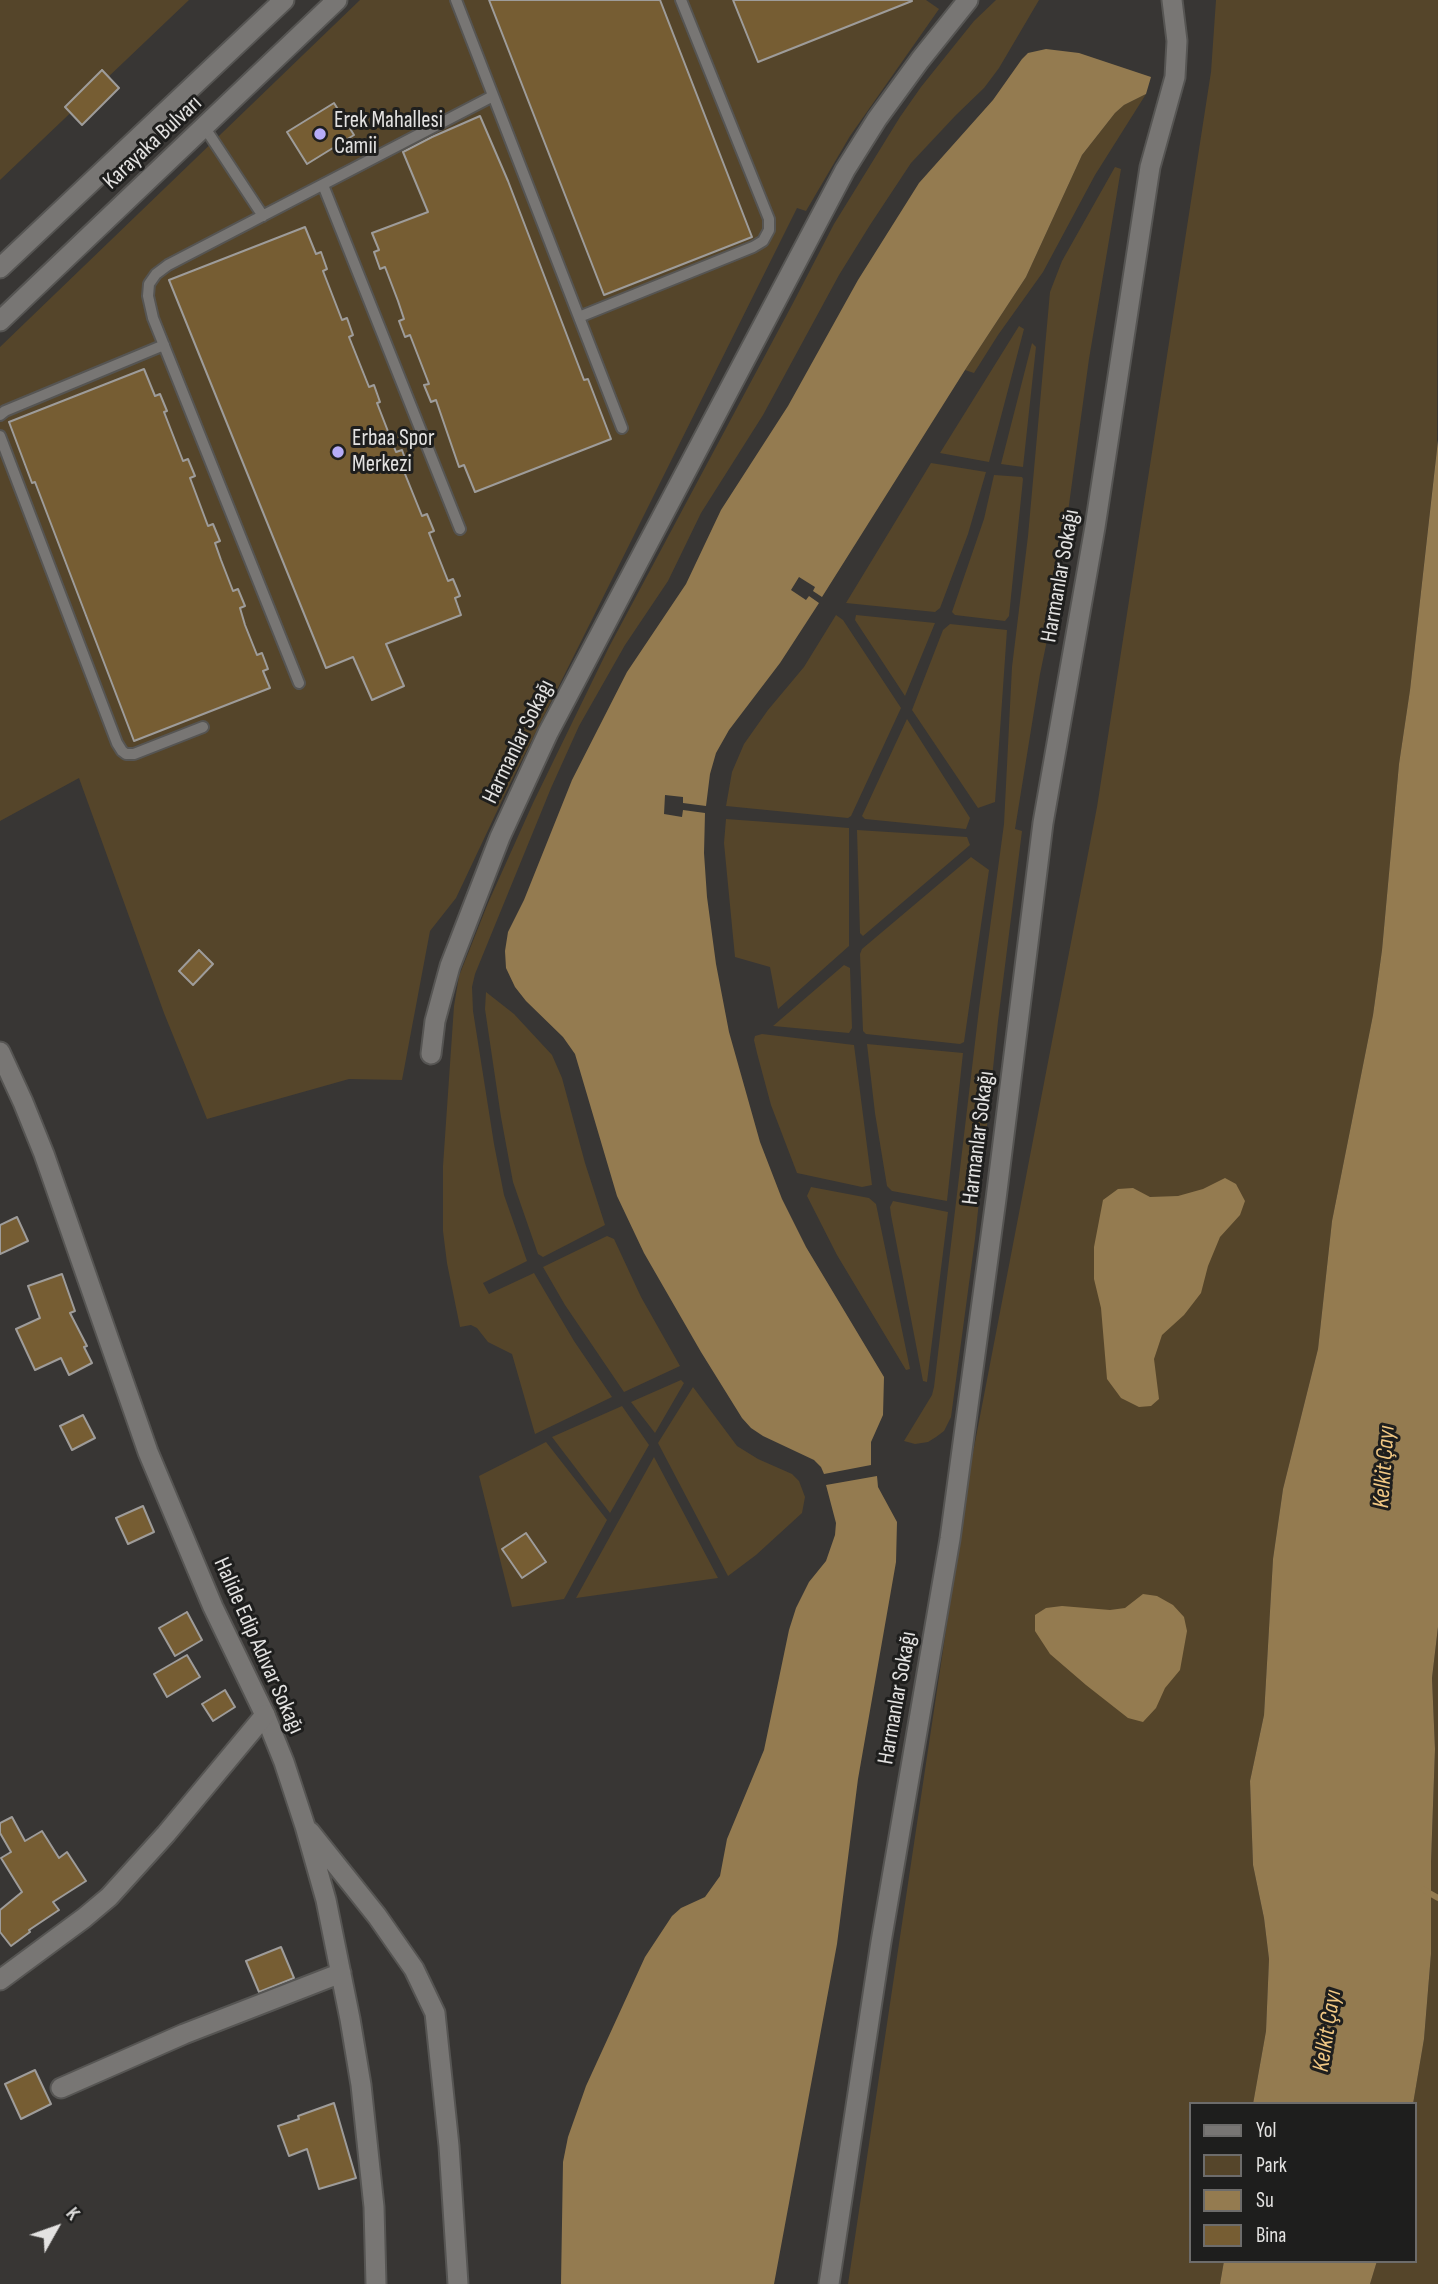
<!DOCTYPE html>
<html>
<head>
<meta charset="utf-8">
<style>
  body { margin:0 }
  #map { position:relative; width:1438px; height:2284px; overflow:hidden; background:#383634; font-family:"Sofia Sans Condensed",sans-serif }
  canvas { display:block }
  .legend { position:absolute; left:1189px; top:2102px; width:228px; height:161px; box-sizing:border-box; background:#1e1e1d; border:2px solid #6d6c6b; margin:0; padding:9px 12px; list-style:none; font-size:21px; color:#e3e2e1 }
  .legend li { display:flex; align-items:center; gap:14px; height:35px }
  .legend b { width:35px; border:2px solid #6d6c6b }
  .north { position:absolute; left:21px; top:2193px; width:70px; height:70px; -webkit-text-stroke:5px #1e1e1d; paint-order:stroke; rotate:50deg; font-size:19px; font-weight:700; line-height:28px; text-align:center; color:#e3e2e1 }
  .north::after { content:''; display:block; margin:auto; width:24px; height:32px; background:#e3e2e1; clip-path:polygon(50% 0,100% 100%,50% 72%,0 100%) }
</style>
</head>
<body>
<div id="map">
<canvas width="1438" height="2284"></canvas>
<ul class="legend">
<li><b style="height:9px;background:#787674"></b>Yol</li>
<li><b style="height:19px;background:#55452a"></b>Park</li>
<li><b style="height:19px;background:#947b50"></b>Su</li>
<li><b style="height:19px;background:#765d33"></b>Bina</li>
</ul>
<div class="north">K</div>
</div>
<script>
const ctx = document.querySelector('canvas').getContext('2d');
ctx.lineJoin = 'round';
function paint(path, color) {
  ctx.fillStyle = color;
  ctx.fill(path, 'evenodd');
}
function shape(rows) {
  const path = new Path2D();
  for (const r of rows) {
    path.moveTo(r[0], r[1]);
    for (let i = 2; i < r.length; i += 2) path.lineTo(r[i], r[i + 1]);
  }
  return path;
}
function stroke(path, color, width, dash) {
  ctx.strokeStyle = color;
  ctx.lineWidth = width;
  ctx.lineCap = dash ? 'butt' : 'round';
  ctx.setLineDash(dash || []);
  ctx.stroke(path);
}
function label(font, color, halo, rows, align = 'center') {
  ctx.font = font + ' "Sofia Sans Condensed",sans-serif';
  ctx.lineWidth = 6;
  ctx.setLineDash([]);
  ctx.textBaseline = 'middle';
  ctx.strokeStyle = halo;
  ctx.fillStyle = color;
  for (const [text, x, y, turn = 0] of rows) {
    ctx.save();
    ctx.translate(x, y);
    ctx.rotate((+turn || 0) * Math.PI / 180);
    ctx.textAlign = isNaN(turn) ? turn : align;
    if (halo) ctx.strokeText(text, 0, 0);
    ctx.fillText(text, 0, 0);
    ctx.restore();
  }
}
paint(shape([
  [0,0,189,0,0,180],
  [360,0,926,0,939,9,850,136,806,211,797,208,507,790,456,898,430,931,402,1080,349,1079,207,1119,164,1013,79,778,0,821,0,347],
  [996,0,1039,0,999,68,984,88,956,115,911,163,870,225,839,275,763,415,701,513,668,581,625,645,579,726,551,788,475,974,472,987,473,1011,494,1144,504,1195,527,1261,483,1283,489,1294,534,1273,574,1341,612,1397,535,1434,512,1354,488,1342,477,1328,471,1325,460,1327,447,1263,443,1231,443,1166,454,1006,459,976,488,903,533,803,609,647,792,305,834,224,900,117,921,87,974,21],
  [1216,0,1438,0,1437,448,1410,690,1399,764,1382,950,1373,1015,1332,1221,1318,1349,1283,1489,1273,1559,1264,1715,1250,1781,1253,1865,1264,1918,1269,1959,1266,2031,1253,2104,1191,2104,1191,2261,1224,2261,1220,2284,848,2284,971,1463,1097,807,1211,72],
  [1146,94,1095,175,1043,272,998,335,974,373,965,370,1026,277,1082,155,1115,113,1124,105],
  [1115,167,1121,169,1089,359,1057,592,1040,674,1015,829,1022,831,998,1021,975,1239,951,1417,944,1431,936,1437,928,1442,915,1444,904,1441,932,1395,934,1387,979,1009,1004,824,1012,667,1028,536,1050,292,1062,261],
  [1019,326,1024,329,989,462,940,453],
  [1032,343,1036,347,1023,467,1001,464],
  [931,463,986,472,968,534,940,608,935,612,846,603],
  [994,475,1022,477,1023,479,1009,616,1005,621,955,615,952,612,984,519],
  [836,615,843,620,901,708,851,816,848,818,726,806,732,772,744,744,768,710,804,667],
  [856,615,935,623,905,696,855,620],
  [950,624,1007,630,995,802,978,808,912,710,943,630],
  [907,719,970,818,966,829,865,819,862,816],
  [726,819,849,828,849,946,778,1009,770,967,735,957,724,843],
  [857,830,967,837,970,845,863,936,860,933],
  [971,857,989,870,964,1042,960,1044,866,1034,863,1031,860,954,862,949],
  [844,965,850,968,852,1028,849,1033,773,1026],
  [486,992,514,1014,552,1055,562,1078,585,1163,605,1225,543,1257,538,1254,513,1182,501,1117,485,1009],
  [762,1034,854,1045,872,1185,862,1187,797,1173,771,1105,757,1053,754,1040,755,1036],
  [867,1044,963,1053,947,1201,892,1191,887,1186,875,1113],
  [811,1187,869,1198,876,1204,910,1369,906,1370,837,1255,807,1196],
  [893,1201,948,1212,927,1382,923,1381,891,1215,890,1207],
  [607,1236,614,1239,641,1297,680,1366,624,1392,565,1305,543,1267],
  [681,1380,684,1383,655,1433,631,1402],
  [693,1387,737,1446,758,1459,792,1474,799,1481,805,1497,802,1513,756,1555,728,1576,658,1443],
  [622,1406,649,1445,610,1513,552,1437],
  [546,1442,607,1520,564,1599,512,1607,479,1476],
  [654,1457,718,1578,576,1598],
  [1438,1627,1438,2284,1370,2284,1377,2261,1415,2261,1415,2104,1413,2104,1424,2039,1431,1954,1431,1862,1435,1749,1432,1678]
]), '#55452a');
paint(shape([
  [1046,49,1079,53,1151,77,1146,94,1124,105,1115,113,1082,155,1026,277,965,370,822,597,813,591,815,587,799,577,791,590,806,600,809,596,819,603,780,663,729,730,716,753,710,774,706,806,683,803,683,797,665,795,664,814,682,817,683,810,705,813,704,853,707,897,716,964,729,1032,760,1142,782,1199,806,1247,884,1377,883,1415,871,1442,871,1465,824,1474,821,1467,814,1460,763,1436,751,1428,742,1418,701,1352,644,1253,617,1196,575,1054,563,1037,526,1001,515,987,506,968,505,951,508,932,524,900,572,780,627,672,686,584,721,510,788,406,858,280,919,183,993,100,1022,59,1028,53],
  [1438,440,1438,1627,1432,1678,1435,1749,1431,1862,1431,1954,1424,2039,1413,2104,1253,2104,1266,2031,1269,1959,1264,1918,1253,1865,1250,1781,1264,1715,1273,1559,1283,1489,1318,1349,1332,1221,1373,1015,1382,950,1399,764,1410,690],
  [1225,1178,1236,1184,1245,1201,1240,1215,1220,1237,1208,1266,1201,1293,1184,1315,1162,1335,1154,1359,1159,1399,1151,1406,1139,1407,1121,1398,1107,1379,1101,1308,1094,1279,1094,1247,1103,1200,1118,1189,1133,1188,1150,1197,1178,1196,1203,1189],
  [877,1476,878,1487,897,1522,896,1562,858,1779,837,1944,774,2284,561,2284,563,2162,568,2137,586,2086,645,1957,672,1916,681,1908,705,1897,720,1876,727,1839,764,1750,789,1630,796,1608,809,1582,826,1561,835,1535,836,1523,826,1485],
  [1143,1594,1157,1596,1173,1605,1184,1617,1187,1631,1180,1670,1165,1688,1156,1708,1143,1722,1128,1718,1086,1685,1050,1654,1035,1631,1035,1615,1046,1608,1062,1606,1110,1610,1125,1608],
  [1224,2261,1377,2261,1370,2284,1220,2284]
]), '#947b50');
stroke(shape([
  [1424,1890,1438,1898]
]), '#947b50', 6);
const building = shape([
  [489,0,660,0,752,237,604,295,489,0],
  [733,0,911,0,912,1,758,62,733,0],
  [102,70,119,88,82,125,65,107,102,70],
  [334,103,354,135,307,164,287,132,334,103],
  [480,116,508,181,584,380,588,379,611,439,475,492,464,465,459,467,436,400,431,402,424,385,429,384,410,335,405,337,399,321,404,319,398,301,385,267,380,269,374,252,379,250,372,233,428,212,403,152,432,137,480,116],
  [305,227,316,254,321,252,327,269,323,271,342,320,347,318,353,335,349,337,369,387,374,385,380,402,377,403,396,452,402,450,408,467,403,469,422,516,427,514,434,531,429,533,448,581,453,579,460,596,455,598,461,615,386,644,404,686,372,700,353,657,326,668,169,280,305,227],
  [144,369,155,396,160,394,167,411,164,412,183,461,188,459,195,476,190,478,208,526,213,524,220,541,215,543,221,560,233,591,238,589,245,606,240,608,245,625,257,655,262,653,268,669,263,671,270,688,134,741,35,482,32,483,9,422,144,369],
  [199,950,213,964,193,985,179,971,199,950],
  [17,1217,28,1241,0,1254,0,1225,17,1217],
  [62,1274,75,1311,70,1313,87,1346,84,1347,92,1363,69,1375,61,1358,35,1370,16,1329,40,1318,28,1286,62,1274],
  [83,1415,95,1438,72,1450,60,1426,83,1415],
  [143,1506,154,1532,128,1544,116,1518,143,1506],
  [526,1533,546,1562,522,1578,502,1549,526,1533],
  [187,1612,202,1640,175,1656,159,1628,187,1612],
  [187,1655,200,1677,167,1697,154,1674,187,1655],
  [225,1690,235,1707,213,1721,202,1704,225,1690],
  [12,1817,25,1841,42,1831,59,1858,67,1852,86,1881,53,1902,59,1910,29,1930,30,1932,11,1946,0,1932,0,1910,22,1892,1,1858,11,1852,0,1833,0,1823,12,1817],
  [281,1947,294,1978,259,1992,246,1961,281,1947],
  [35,2070,51,2104,21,2119,5,2084,35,2070],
  [334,2103,356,2178,319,2189,307,2149,289,2156,278,2126,299,2119,298,2116,334,2103]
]);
paint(building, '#765d33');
stroke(building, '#9e9c9a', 2);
const service = shape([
  [456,0,622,428],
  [205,128,263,216],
  [323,185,460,529],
  [579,317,753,247,763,241,769,230,769,219,681,0],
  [0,415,5,411,164,345],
  [0,436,117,743,122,751,126,754,134,754,203,727],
  [299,683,153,318,148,296,149,284,156,274,168,265,493,96]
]);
const minor = shape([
  [0,1052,23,1102,44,1154,148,1452,213,1607,265,1715,284,1762,305,1826,326,1900,350,2019,361,2085,374,2207,376,2284],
  [431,1054,435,1021,450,966,500,837,548,733,845,170,877,119,920,60,968,0],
  [310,1832,377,1916,414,1969,435,2013,449,2146,458,2284],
  [61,2088,184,2034,341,1973],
  [829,2284,881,1942,950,1539,996,1199,1043,823,1095,527,1150,167,1175,77,1177,41,1172,0]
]);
const tertiary = shape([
  [0,1980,84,1918,109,1897,166,1834,265,1715]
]);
const secondary = shape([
  [0,268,284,0],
  [0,321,337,0]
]);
stroke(service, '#565553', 14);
stroke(minor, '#565553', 23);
stroke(tertiary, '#565553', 23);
stroke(secondary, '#565553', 23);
stroke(service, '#787674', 10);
stroke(minor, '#787674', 19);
stroke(tertiary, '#787674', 19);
stroke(secondary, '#787674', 19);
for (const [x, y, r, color] of [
  [320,134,7,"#b6acf8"],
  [338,452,7,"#b6acf8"]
]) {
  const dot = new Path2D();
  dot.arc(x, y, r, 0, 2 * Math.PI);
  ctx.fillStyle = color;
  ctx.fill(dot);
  stroke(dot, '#1e1e1d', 2.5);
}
label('23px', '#e3e2e1', '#1e1e1d', [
  ["Erek Mahallesi",334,121],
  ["Camii",334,147],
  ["Erbaa Spor",352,439],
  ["Merkezi",352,465]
], 'left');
label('23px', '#e3e2e1', '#1e1e1d', [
  ["Karayaka Bulvarı",153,143,-43],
  ["Harmanlar Sokağı",1061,576,-80],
  ["Harmanlar Sokağı",519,742,-64],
  ["Harmanlar Sokağı",979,1138,-83],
  ["Halide Edip Adıvar Sokağı",258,1646,66],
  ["Harmanlar Sokağı",898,1698,-80]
]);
label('italic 24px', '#f1c884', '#1e1e1d', [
  ["Kelkit Çayı",1385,1467,-86],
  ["Kelkit Çayı",1328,2031,-81]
]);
</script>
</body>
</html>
